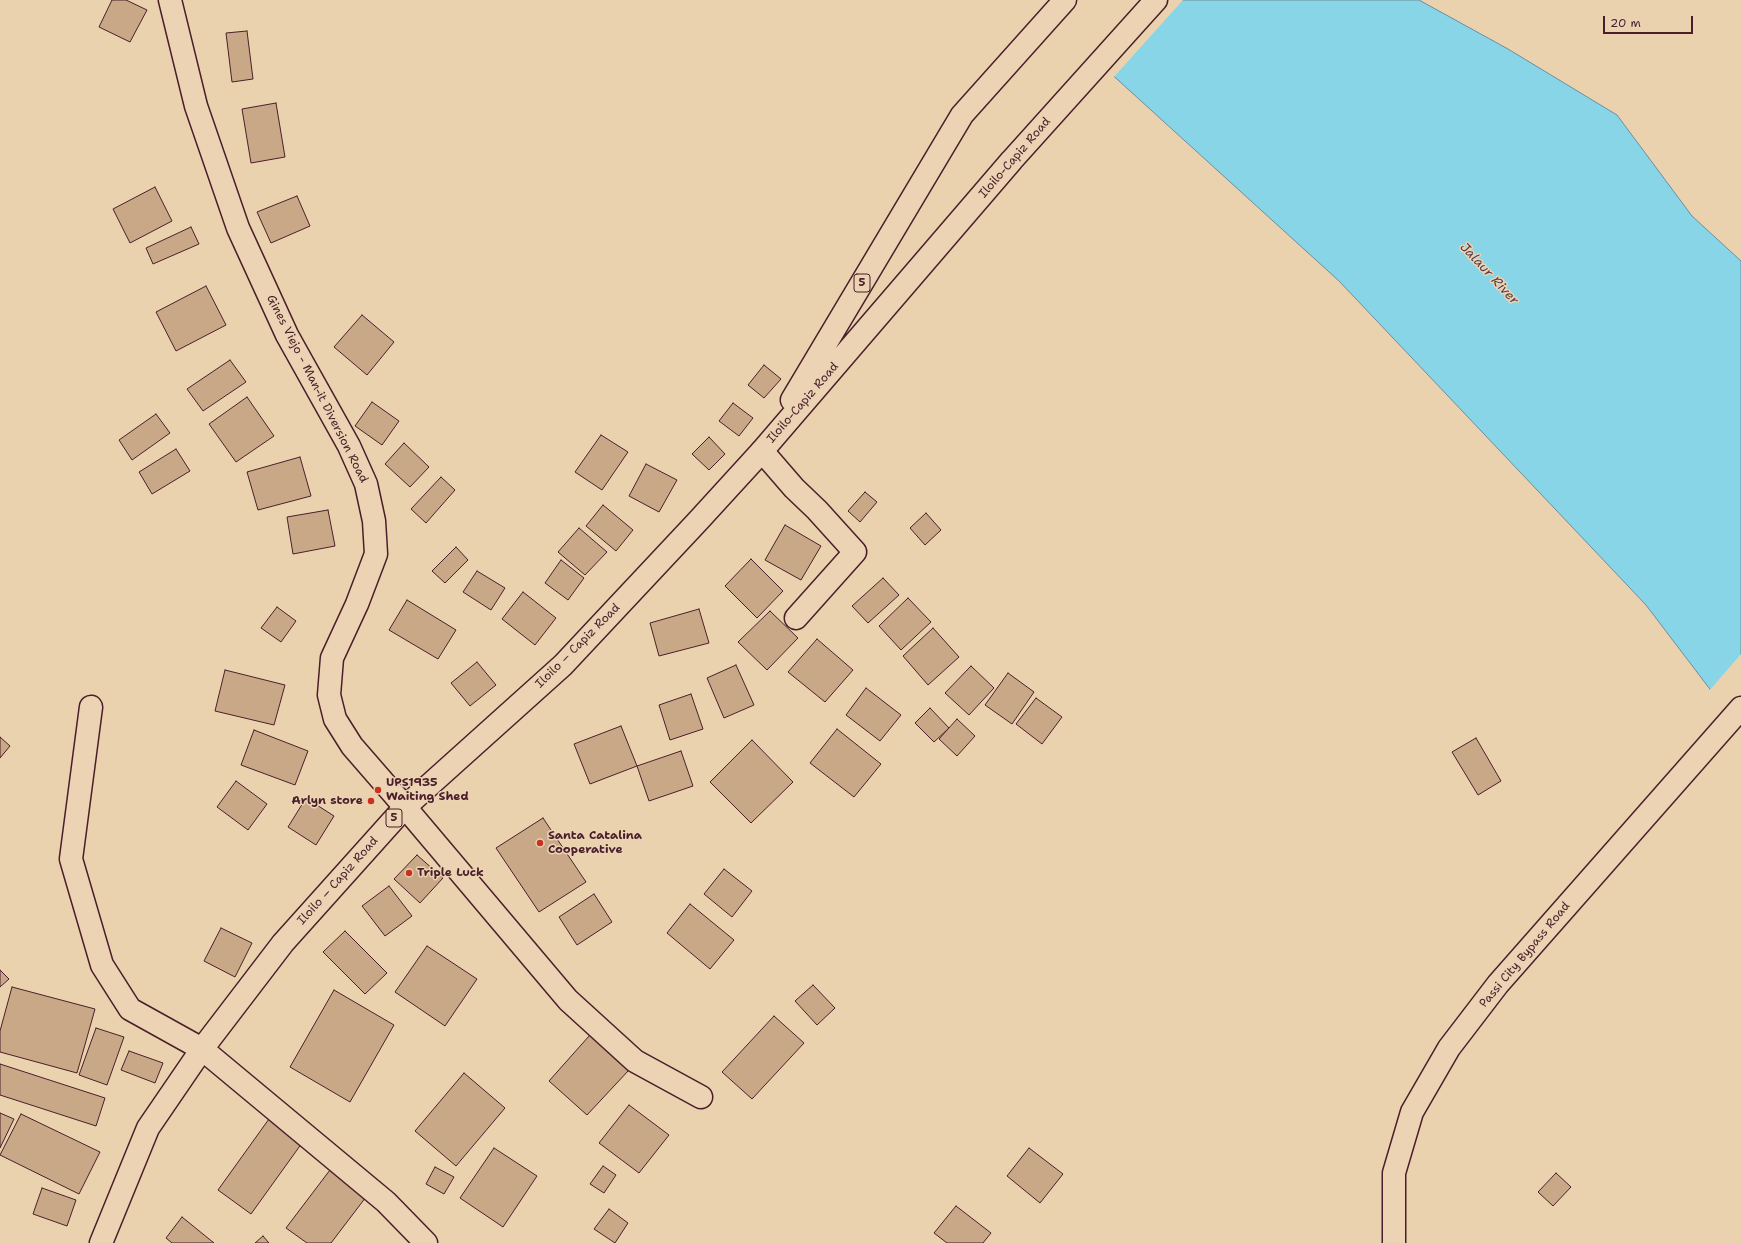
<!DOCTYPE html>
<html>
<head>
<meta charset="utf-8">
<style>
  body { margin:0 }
  #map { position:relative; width:1741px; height:1243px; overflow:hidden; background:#ebd2af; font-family:"Shantell Sans",sans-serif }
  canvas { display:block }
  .scale { position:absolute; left:1603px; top:16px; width:90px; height:18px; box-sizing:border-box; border:2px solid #4a1f2b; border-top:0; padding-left:5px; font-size:12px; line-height:14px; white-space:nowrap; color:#4a1f2b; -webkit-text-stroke:3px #ebd3b3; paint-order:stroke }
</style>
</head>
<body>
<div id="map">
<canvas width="1741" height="1243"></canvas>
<div class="scale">20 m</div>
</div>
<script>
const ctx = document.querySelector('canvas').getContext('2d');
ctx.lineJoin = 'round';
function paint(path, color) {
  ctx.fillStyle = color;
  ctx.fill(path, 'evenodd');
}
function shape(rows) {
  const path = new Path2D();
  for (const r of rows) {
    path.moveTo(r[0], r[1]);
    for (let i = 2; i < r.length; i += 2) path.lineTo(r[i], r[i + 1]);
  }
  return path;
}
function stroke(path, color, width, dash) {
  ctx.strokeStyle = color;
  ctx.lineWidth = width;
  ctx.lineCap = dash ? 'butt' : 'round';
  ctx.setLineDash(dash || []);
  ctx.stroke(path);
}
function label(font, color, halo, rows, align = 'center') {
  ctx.font = font + ' "Shantell Sans",sans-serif';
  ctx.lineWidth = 3;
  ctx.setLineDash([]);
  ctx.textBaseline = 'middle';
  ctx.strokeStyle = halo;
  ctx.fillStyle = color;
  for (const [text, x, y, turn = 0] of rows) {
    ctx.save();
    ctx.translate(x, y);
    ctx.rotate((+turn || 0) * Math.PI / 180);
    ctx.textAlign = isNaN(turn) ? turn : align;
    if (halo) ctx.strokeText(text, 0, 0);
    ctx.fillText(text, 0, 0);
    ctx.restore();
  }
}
const water = shape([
  [1030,0,1419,0,1508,49,1617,115,1692,216,1741,261,1741,730,1646,605,1339,281,1030,0]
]);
paint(water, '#88d5e7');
stroke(water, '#6f8c9c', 1);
paint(shape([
  [1028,0,1183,0,1113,78],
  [1741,654,1741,732,1709,691]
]), '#ebd2af');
const building = shape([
  [112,0,126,0,147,10,130,42,99,27,112,0],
  [247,31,253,79,232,82,226,33,247,31],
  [276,103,285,157,251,163,242,109,276,103],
  [155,187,172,221,130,243,113,209,155,187],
  [297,196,310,226,271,243,257,212,297,196],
  [191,227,199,244,153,264,146,248,191,227],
  [206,286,226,325,176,351,156,312,206,286],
  [362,315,394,342,367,375,334,347,362,315],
  [230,360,246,382,203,411,187,389,230,360],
  [764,365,781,379,764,398,748,385,764,365],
  [247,397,274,436,236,462,209,424,247,397],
  [372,402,399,421,382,445,355,426,372,402],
  [733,403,753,418,739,436,719,421,733,403],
  [156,414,170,433,132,460,119,440,156,414],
  [601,435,628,452,602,490,575,472,601,435],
  [709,437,725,454,709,470,692,454,709,437],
  [404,443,429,467,410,487,385,464,404,443],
  [176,449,190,471,152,494,139,472,176,449],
  [300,457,311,496,258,510,247,472,300,457],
  [646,464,677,480,659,512,629,496,646,464],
  [441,477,455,490,426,523,411,509,441,477],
  [865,492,877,502,860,522,848,511,865,492],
  [603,505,633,530,616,551,586,526,603,505],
  [328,510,335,546,293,554,287,517,328,510],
  [926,513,941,530,925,545,910,528,926,513],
  [785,525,821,546,801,580,765,560,785,525],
  [579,528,607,552,585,575,558,552,579,528],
  [456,547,468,560,445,583,432,571,456,547],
  [751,559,783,591,757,618,725,586,751,559],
  [561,560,584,578,568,600,545,583,561,560],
  [477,571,505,588,491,610,463,592,477,571],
  [883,578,899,595,868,623,852,606,883,578],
  [523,592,556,618,535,645,502,619,523,592],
  [908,598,931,622,901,650,879,626,908,598],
  [407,600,456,630,438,659,389,630,407,600],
  [277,607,296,621,281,642,261,628,277,607],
  [699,609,709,643,659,656,650,623,699,609],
  [770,611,798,638,767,670,738,642,770,611],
  [933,628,959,657,928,685,903,656,933,628],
  [817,639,853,670,825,702,788,672,817,639],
  [477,662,496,685,470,706,451,683,477,662],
  [736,665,754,705,724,718,707,678,736,665],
  [971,666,994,688,969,715,945,693,971,666],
  [225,670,285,685,274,725,215,711,225,670],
  [1008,673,1034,692,1012,724,985,705,1008,673],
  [866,688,901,715,880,741,846,715,866,688],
  [691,694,703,729,670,740,659,705,691,694],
  [1036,698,1062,717,1042,744,1016,724,1036,698],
  [930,708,949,728,934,742,915,723,930,708],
  [957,719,975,736,957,756,939,739,957,719],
  [621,726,637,766,590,784,574,744,621,726],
  [837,729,881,764,854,797,810,763,837,729],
  [254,730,308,751,295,785,241,765,254,730],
  [0,737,10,746,0,758,0,737],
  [1476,738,1501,781,1478,795,1452,752,1476,738],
  [752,740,793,782,751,823,710,782,752,740],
  [681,751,693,786,649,801,637,766,681,751],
  [236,781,267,804,248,830,217,807,236,781],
  [306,798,334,816,316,845,288,827,306,798],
  [543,818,586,882,539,912,496,848,543,818],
  [417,855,443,878,420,903,394,879,417,855],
  [724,869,752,891,732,917,704,894,724,869],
  [389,886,412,916,385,936,362,906,389,886],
  [594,894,612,922,577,945,559,917,594,894],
  [690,904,734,940,710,969,667,933,690,904],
  [221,928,252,943,235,977,204,961,221,928],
  [345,931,387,973,365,994,323,952,345,931],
  [427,946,477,979,445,1026,395,992,427,946],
  [0,970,9,979,0,987,0,970],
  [813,985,835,1008,817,1025,795,1001,813,985],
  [12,987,95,1009,77,1073,0,1052,0,1031,12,987],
  [334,990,394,1025,350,1102,290,1067,334,990],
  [774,1016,804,1043,752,1099,722,1072,774,1016],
  [96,1028,124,1037,107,1085,79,1075,96,1028],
  [590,1035,629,1070,587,1115,549,1081,590,1035],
  [129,1051,163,1063,155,1083,121,1070,129,1051],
  [0,1064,105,1098,96,1126,0,1095,0,1064],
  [464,1073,505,1108,456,1166,415,1131,464,1073],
  [629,1105,669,1135,639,1173,599,1143,629,1105],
  [0,1113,14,1119,0,1148,0,1113],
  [21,1114,100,1152,79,1194,0,1155,21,1114],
  [269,1119,302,1143,251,1214,218,1190,269,1119],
  [494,1148,537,1176,503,1227,460,1198,494,1148],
  [1029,1148,1063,1174,1040,1203,1007,1176,1029,1148],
  [603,1166,616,1175,604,1193,590,1184,603,1166],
  [435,1167,454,1177,444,1194,426,1184,435,1167],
  [330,1170,366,1197,331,1243,307,1243,286,1228,330,1170],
  [1556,1173,1571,1187,1553,1206,1538,1192,1556,1173],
  [42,1188,76,1200,67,1226,33,1214,42,1188],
  [956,1206,991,1233,983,1243,947,1243,934,1233,956,1206],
  [609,1209,628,1223,615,1243,594,1229,609,1209],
  [182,1217,214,1243,172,1243,166,1238,182,1217],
  [263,1236,269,1243,255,1243,263,1236]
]);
paint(building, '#c8a886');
stroke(building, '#4a1f2b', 1);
const minor = shape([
  [762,451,794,488,817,510,855,552,796,618],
  [91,707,71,859,102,965,130,1009,202,1049,386,1202,426,1243],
  [405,807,568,1000,635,1061,701,1097],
  [1394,1243,1394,1173,1412,1112,1449,1048,1498,984,1741,708]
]);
const major = shape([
  [170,0,196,106,238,228,287,335,349,446,366,484,374,521,376,554,357,604,332,658,329,695,335,719,352,746,405,807]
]);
const highway = shape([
  [792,400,962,115,1065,0],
  [101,1243,148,1128,202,1049,283,943,405,807,563,665,698,521,762,451,1012,160,1156,0]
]);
stroke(minor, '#4a1f2b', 25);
stroke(major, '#4a1f2b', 25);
stroke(highway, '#4a1f2b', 25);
stroke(minor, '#ebd3b3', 22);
stroke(major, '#ebd3b3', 22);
stroke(highway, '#ebd3b3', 22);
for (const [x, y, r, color] of [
  [378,790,4,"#c8321e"],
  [371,801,4,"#c8321e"],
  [540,843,4,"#c8321e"],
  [409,873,4,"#c8321e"]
]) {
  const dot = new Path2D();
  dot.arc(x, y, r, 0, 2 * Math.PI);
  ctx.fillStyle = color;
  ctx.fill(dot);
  stroke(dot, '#ebd3b3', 1.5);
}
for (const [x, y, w] of [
  [862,283,16],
  [394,818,16]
]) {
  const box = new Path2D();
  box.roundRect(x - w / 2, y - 9, w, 18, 3);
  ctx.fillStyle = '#ebd3b3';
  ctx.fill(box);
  stroke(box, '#4a1f2b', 1);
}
label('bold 11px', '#4a1f2b', null, [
  ["5",862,283],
  ["5",394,818]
]);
label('12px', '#4a1f2b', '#ebd3b3', [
  ["Iloilo-Capiz Road",1015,158,-49],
  ["Gines Viejo - Man-it Diversion Road",317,389,63],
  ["Iloilo-Capiz Road",803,403,-49],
  ["Iloilo – Capiz Road",578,646,-45],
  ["Iloilo – Capiz Road",338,881,-48],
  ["Passi City Bypass Road",1525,955,-50]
]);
label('bold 12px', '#4a1f2b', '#ebd3b3', [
  ["UPS1935",386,783],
  ["Waiting Shed",386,797],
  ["Arlyn store",363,801,"right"],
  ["Santa Catalina",548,836],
  ["Cooperative",548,850],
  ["Triple Luck",417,873]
], 'left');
label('italic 13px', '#533a47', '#ebd3b3', [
  ["Jalaur River",1489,274,47]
]);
</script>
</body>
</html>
